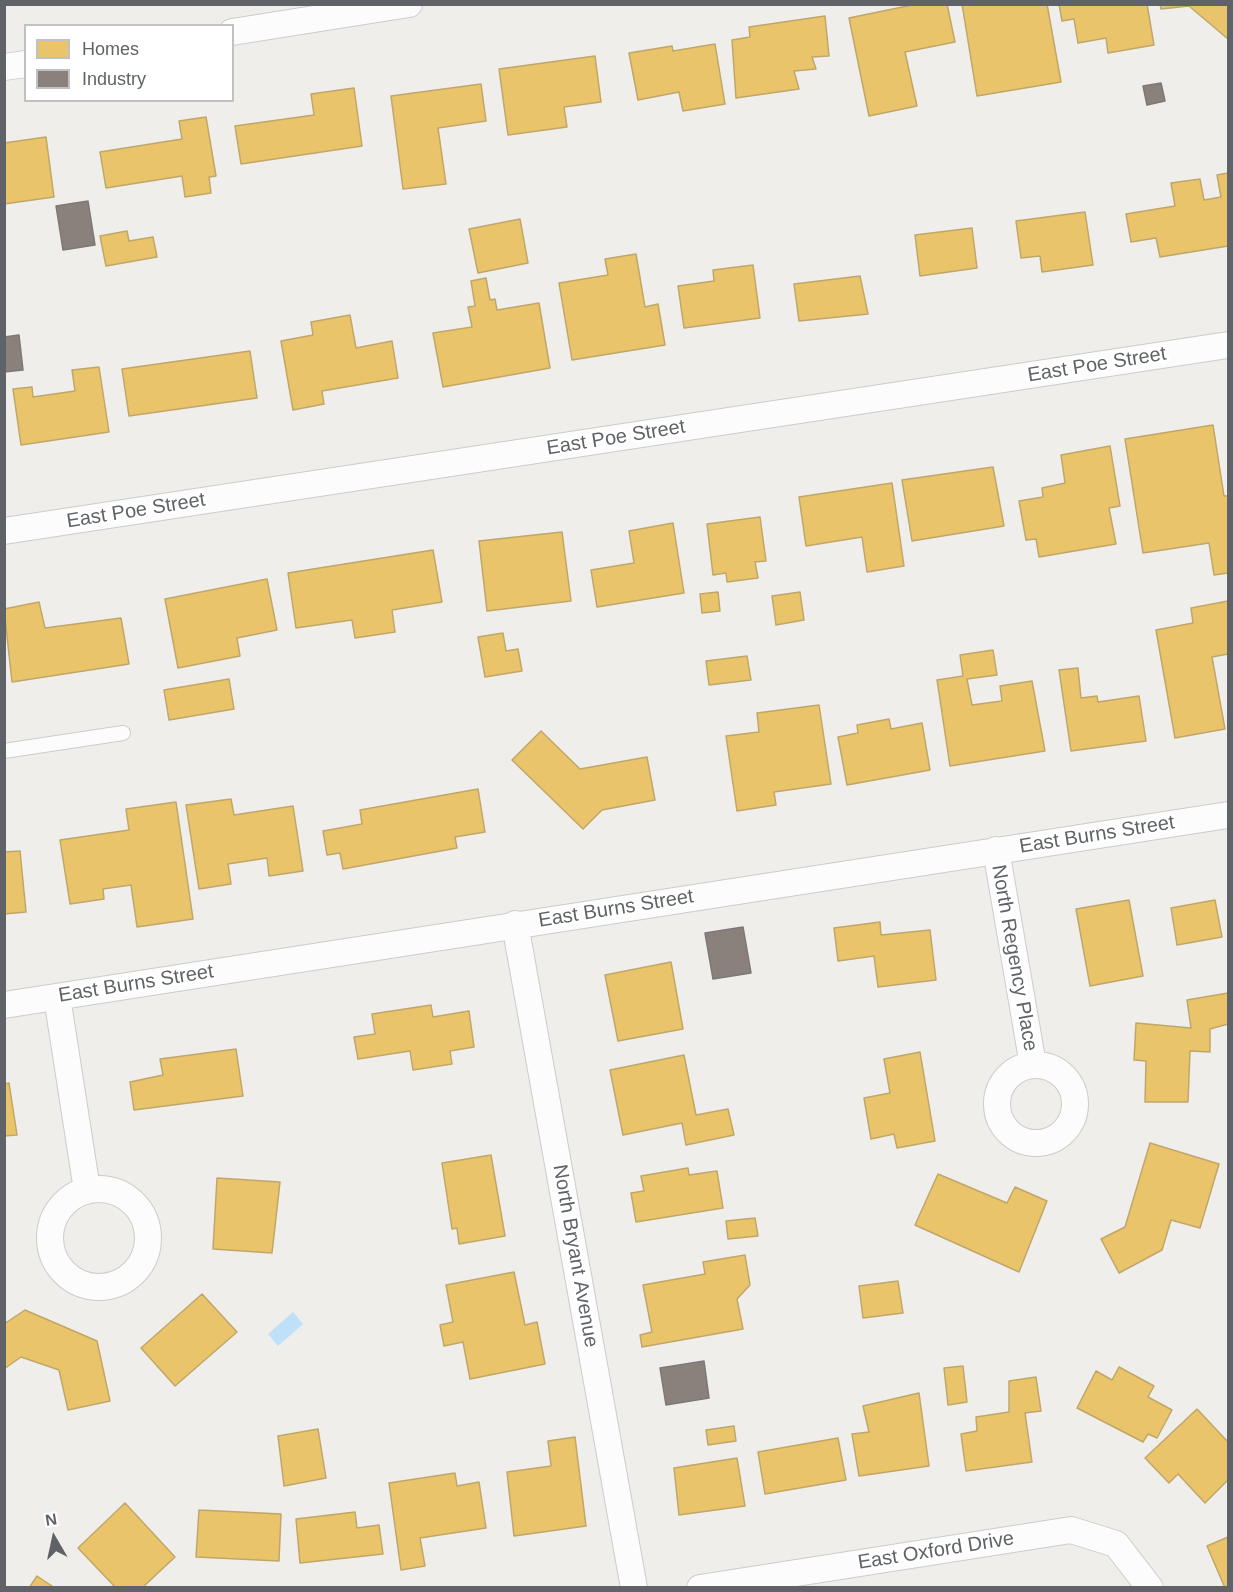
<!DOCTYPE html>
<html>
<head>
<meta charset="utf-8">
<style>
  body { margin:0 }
  #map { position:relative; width:1233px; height:1592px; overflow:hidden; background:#efeeea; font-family:Helvetica,sans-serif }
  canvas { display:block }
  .frame { position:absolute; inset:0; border:6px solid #5f6368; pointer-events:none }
  .legend { position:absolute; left:24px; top:24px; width:210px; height:78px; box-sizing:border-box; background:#fff; border:2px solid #bfc1c3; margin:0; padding:8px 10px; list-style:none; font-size:18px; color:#5f6368 }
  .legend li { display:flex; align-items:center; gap:12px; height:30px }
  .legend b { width:30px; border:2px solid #bfc1c3 }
  .north { position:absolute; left:24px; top:1508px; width:60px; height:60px; -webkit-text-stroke:4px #fff; paint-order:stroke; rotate:351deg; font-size:16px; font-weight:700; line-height:24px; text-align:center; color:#5f6368 }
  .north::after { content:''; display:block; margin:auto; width:21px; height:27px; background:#5f6368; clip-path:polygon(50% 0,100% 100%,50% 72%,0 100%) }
</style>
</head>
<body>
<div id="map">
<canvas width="1233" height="1592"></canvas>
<div class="frame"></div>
<ul class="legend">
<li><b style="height:16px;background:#e9c46a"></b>Homes</li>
<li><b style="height:16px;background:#8a817c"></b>Industry</li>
</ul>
<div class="north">N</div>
</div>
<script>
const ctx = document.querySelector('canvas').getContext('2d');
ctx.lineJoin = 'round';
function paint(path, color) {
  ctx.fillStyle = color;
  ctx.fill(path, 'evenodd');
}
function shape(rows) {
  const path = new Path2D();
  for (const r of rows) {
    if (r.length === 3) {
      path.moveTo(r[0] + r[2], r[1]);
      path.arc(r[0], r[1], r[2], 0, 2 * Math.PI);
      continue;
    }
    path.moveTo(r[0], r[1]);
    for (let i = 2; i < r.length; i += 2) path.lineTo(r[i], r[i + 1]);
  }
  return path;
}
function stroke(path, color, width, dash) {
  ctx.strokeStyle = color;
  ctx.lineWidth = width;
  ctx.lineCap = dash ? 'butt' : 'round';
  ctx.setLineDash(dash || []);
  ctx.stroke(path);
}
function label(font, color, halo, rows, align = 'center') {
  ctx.font = font + ' Helvetica,sans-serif';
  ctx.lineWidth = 6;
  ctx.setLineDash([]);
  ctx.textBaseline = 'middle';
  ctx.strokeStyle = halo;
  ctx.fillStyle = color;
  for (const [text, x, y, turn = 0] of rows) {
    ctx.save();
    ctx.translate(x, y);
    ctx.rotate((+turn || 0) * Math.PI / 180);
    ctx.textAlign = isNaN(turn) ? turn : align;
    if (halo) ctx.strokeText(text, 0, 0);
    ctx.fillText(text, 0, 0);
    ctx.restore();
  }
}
paint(shape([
  [293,1312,303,1324,278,1346,268,1334]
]), '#bfe0f9');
const homes = shape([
  [917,4,947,4,955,42,905,52,917,106,869,116,849,18,917,4],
  [962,4,1047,4,1061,82,977,96,962,4],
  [1059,4,1147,4,1154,45,1108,53,1106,38,1078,43,1074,19,1062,21,1059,4],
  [1160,4,1228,4,1228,39,1189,6,1161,9,1160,4],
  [825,16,829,56,812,57,816,69,794,71,799,89,736,98,732,40,750,37,749,27,825,16],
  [715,44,725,104,683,111,679,92,638,100,629,53,672,46,673,51,715,44],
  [595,56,601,102,564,107,567,127,508,135,499,69,595,56],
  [481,84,486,121,438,128,446,184,403,189,391,96,481,84],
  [354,88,362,146,241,164,235,126,314,115,311,94,354,88],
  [206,117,216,176,209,177,211,193,185,197,182,176,106,188,100,152,182,139,179,121,206,117],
  [46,137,54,197,4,204,4,143,46,137],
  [1228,173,1228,246,1160,257,1156,238,1131,242,1126,214,1175,206,1171,183,1200,179,1204,200,1221,197,1217,175,1228,173],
  [1085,212,1093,265,1042,272,1040,256,1021,258,1016,221,1085,212],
  [520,219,528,263,478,273,469,229,520,219],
  [972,228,977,268,920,276,915,235,972,228],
  [127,231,129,241,153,237,157,257,106,266,100,236,127,231],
  [636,254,645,307,658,304,665,345,572,360,559,283,608,275,605,259,636,254],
  [753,265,760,318,684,328,678,286,714,281,713,270,753,265],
  [860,276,868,314,799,321,794,284,860,276],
  [486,278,490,300,495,299,497,310,539,303,550,368,443,387,433,333,472,327,468,307,475,306,471,281,486,278],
  [350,315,356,348,392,341,398,378,322,391,324,404,293,410,281,341,313,335,311,322,350,315],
  [250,351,257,398,129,416,122,369,250,351],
  [99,367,109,432,21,445,13,389,32,387,33,397,75,391,72,370,99,367],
  [1213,425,1224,496,1228,496,1228,573,1214,575,1209,543,1143,553,1125,439,1213,425],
  [1110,446,1120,506,1109,508,1116,544,1039,557,1036,539,1026,540,1019,501,1043,497,1042,488,1065,483,1061,455,1110,446],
  [993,467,1004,526,912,541,902,480,993,467],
  [892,483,904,566,867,572,862,537,806,546,799,497,892,483],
  [760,517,766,561,755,562,758,578,727,582,726,573,713,575,707,524,760,517],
  [673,523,684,593,597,607,591,570,634,563,629,531,673,523],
  [562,532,571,601,487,611,479,541,562,532],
  [433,550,442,602,392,610,395,632,355,638,352,620,296,628,288,573,433,550],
  [267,579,277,630,237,638,240,656,178,668,165,599,267,579],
  [718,592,720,611,702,613,700,594,718,592],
  [800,592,804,620,776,625,772,596,800,592],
  [1228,601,1228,654,1212,657,1225,729,1175,738,1156,630,1193,623,1191,608,1228,601],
  [39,602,45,628,121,618,129,664,12,682,4,609,39,602],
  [503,633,506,651,518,649,522,671,485,677,478,637,503,633],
  [993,650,997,675,967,679,972,705,1002,701,1000,686,1032,681,1045,751,950,766,937,680,963,676,960,655,993,650],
  [747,656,751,680,709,685,706,661,747,656],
  [1078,668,1081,698,1097,696,1098,702,1139,696,1146,741,1071,751,1059,670,1078,668],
  [229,679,234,709,169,720,164,690,229,679],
  [819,705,831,784,774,792,776,805,737,811,726,736,759,732,757,713,819,705],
  [889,719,891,729,922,723,930,770,847,785,838,737,858,733,857,725,889,719],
  [541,731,580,769,647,757,655,800,602,810,583,829,512,760,541,731],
  [478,789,485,832,455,837,457,848,343,869,340,853,327,855,323,831,362,824,360,810,478,789],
  [231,799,234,815,293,806,303,871,269,876,267,858,228,864,231,884,199,889,186,805,231,799],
  [176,802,193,919,137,927,131,885,103,889,104,899,70,904,60,840,129,830,126,809,176,802],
  [20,851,26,912,4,914,4,852,20,851],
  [1129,900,1143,976,1090,986,1076,909,1129,900],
  [1215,900,1222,937,1177,945,1171,908,1215,900],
  [880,922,881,935,930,930,936,980,878,987,874,956,838,961,834,928,880,922],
  [671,962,683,1029,618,1041,605,975,671,962],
  [1228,993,1228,1024,1210,1029,1210,1052,1190,1051,1188,1102,1145,1102,1146,1061,1134,1060,1136,1023,1191,1028,1187,1000,1228,993],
  [431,1005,433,1017,469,1011,474,1047,450,1051,452,1064,413,1070,410,1051,358,1059,354,1037,375,1034,372,1014,431,1005],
  [236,1049,243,1096,134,1110,130,1082,163,1075,160,1059,236,1049],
  [920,1052,935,1141,897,1148,894,1134,871,1139,864,1098,890,1093,884,1059,920,1052],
  [684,1055,696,1115,728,1109,734,1135,686,1145,682,1123,623,1135,610,1070,684,1055],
  [9,1083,17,1135,4,1136,4,1084,9,1083],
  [1150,1143,1219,1164,1200,1228,1171,1220,1162,1250,1119,1273,1101,1239,1125,1227,1150,1143],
  [491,1155,505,1236,459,1244,457,1228,452,1229,442,1163,491,1155],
  [688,1168,689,1175,717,1171,723,1208,636,1222,631,1193,644,1191,641,1176,688,1168],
  [938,1174,1007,1203,1015,1187,1047,1201,1019,1272,915,1225,938,1174],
  [217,1178,280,1182,272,1253,213,1249,217,1178],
  [755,1218,758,1236,728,1239,726,1221,755,1218],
  [745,1255,750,1285,737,1299,743,1329,642,1347,640,1335,652,1332,643,1285,705,1274,703,1262,745,1255],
  [514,1272,525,1325,537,1322,545,1364,470,1379,463,1342,444,1346,440,1325,453,1322,446,1285,514,1272],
  [898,1281,903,1313,863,1318,859,1286,898,1281],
  [202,1294,237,1332,175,1386,141,1348,202,1294],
  [25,1310,97,1341,110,1401,68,1410,59,1370,21,1357,4,1369,4,1324,25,1310],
  [963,1366,967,1402,948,1405,944,1368,963,1366],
  [1119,1367,1154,1386,1148,1397,1172,1410,1157,1438,1148,1434,1143,1442,1077,1408,1096,1371,1112,1380,1119,1367],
  [1036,1377,1041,1411,1025,1413,1032,1462,966,1471,961,1434,977,1431,976,1417,1009,1412,1009,1381,1036,1377],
  [919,1393,929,1466,859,1476,852,1434,869,1432,863,1406,919,1393],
  [1197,1409,1228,1442,1228,1480,1205,1503,1178,1474,1169,1483,1145,1458,1197,1409],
  [734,1426,736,1441,708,1445,706,1430,734,1426],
  [318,1429,326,1478,284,1486,278,1436,318,1429],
  [575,1437,586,1526,514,1536,507,1472,551,1466,548,1441,575,1437],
  [838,1438,846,1480,765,1494,758,1452,838,1438],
  [737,1458,745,1506,679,1515,674,1468,737,1458],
  [455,1473,457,1486,479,1482,486,1528,420,1538,425,1566,401,1570,389,1483,455,1473],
  [125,1503,175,1557,142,1588,116,1588,78,1548,125,1503],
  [199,1510,281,1514,279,1561,196,1557,199,1510],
  [355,1512,357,1528,379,1525,383,1554,300,1563,296,1519,355,1512],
  [1228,1537,1228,1588,1225,1588,1207,1546,1228,1537],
  [37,1576,55,1588,29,1588,37,1576]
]);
paint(homes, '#e9c46a');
stroke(homes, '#c0a769', 1.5);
const industry = shape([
  [1161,83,1165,101,1147,105,1143,86,1161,83],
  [88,201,95,245,63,250,56,206,88,201],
  [19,335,23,370,4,372,4,337,19,335],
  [743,927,751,973,713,979,705,933,743,927],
  [704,1361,709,1398,666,1405,660,1368,704,1361]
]);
paint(industry, '#8a817c');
stroke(industry, '#7d7876', 1.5);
const lane = shape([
  [4,751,123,733]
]);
const street = shape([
  [232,32,409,4],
  [4,67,26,64],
  [4,531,1228,345],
  [996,850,1033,1065],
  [515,924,634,1588],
  [57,997,87,1190],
  [4,1005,1228,815],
  [1036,1104,39],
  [99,1238,49],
  [700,1588,1071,1530,1116,1544,1150,1588]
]);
stroke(lane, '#cbcccc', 16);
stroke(street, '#cbcccc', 28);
stroke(lane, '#fdfcfc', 14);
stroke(street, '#fdfcfc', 26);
label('20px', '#5f6368', '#fff', [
  ["East Poe Street",1097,365,-9],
  ["East Poe Street",616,438,-9],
  ["East Poe Street",136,511,-9],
  ["East Burns Street",1097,835,-9],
  ["East Burns Street",616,909,-9],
  ["North Regency Place",1014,958,80],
  ["East Burns Street",136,984,-9],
  ["North Bryant Avenue",575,1256,80],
  ["East Oxford Drive",936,1551,-9]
]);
</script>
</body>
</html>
